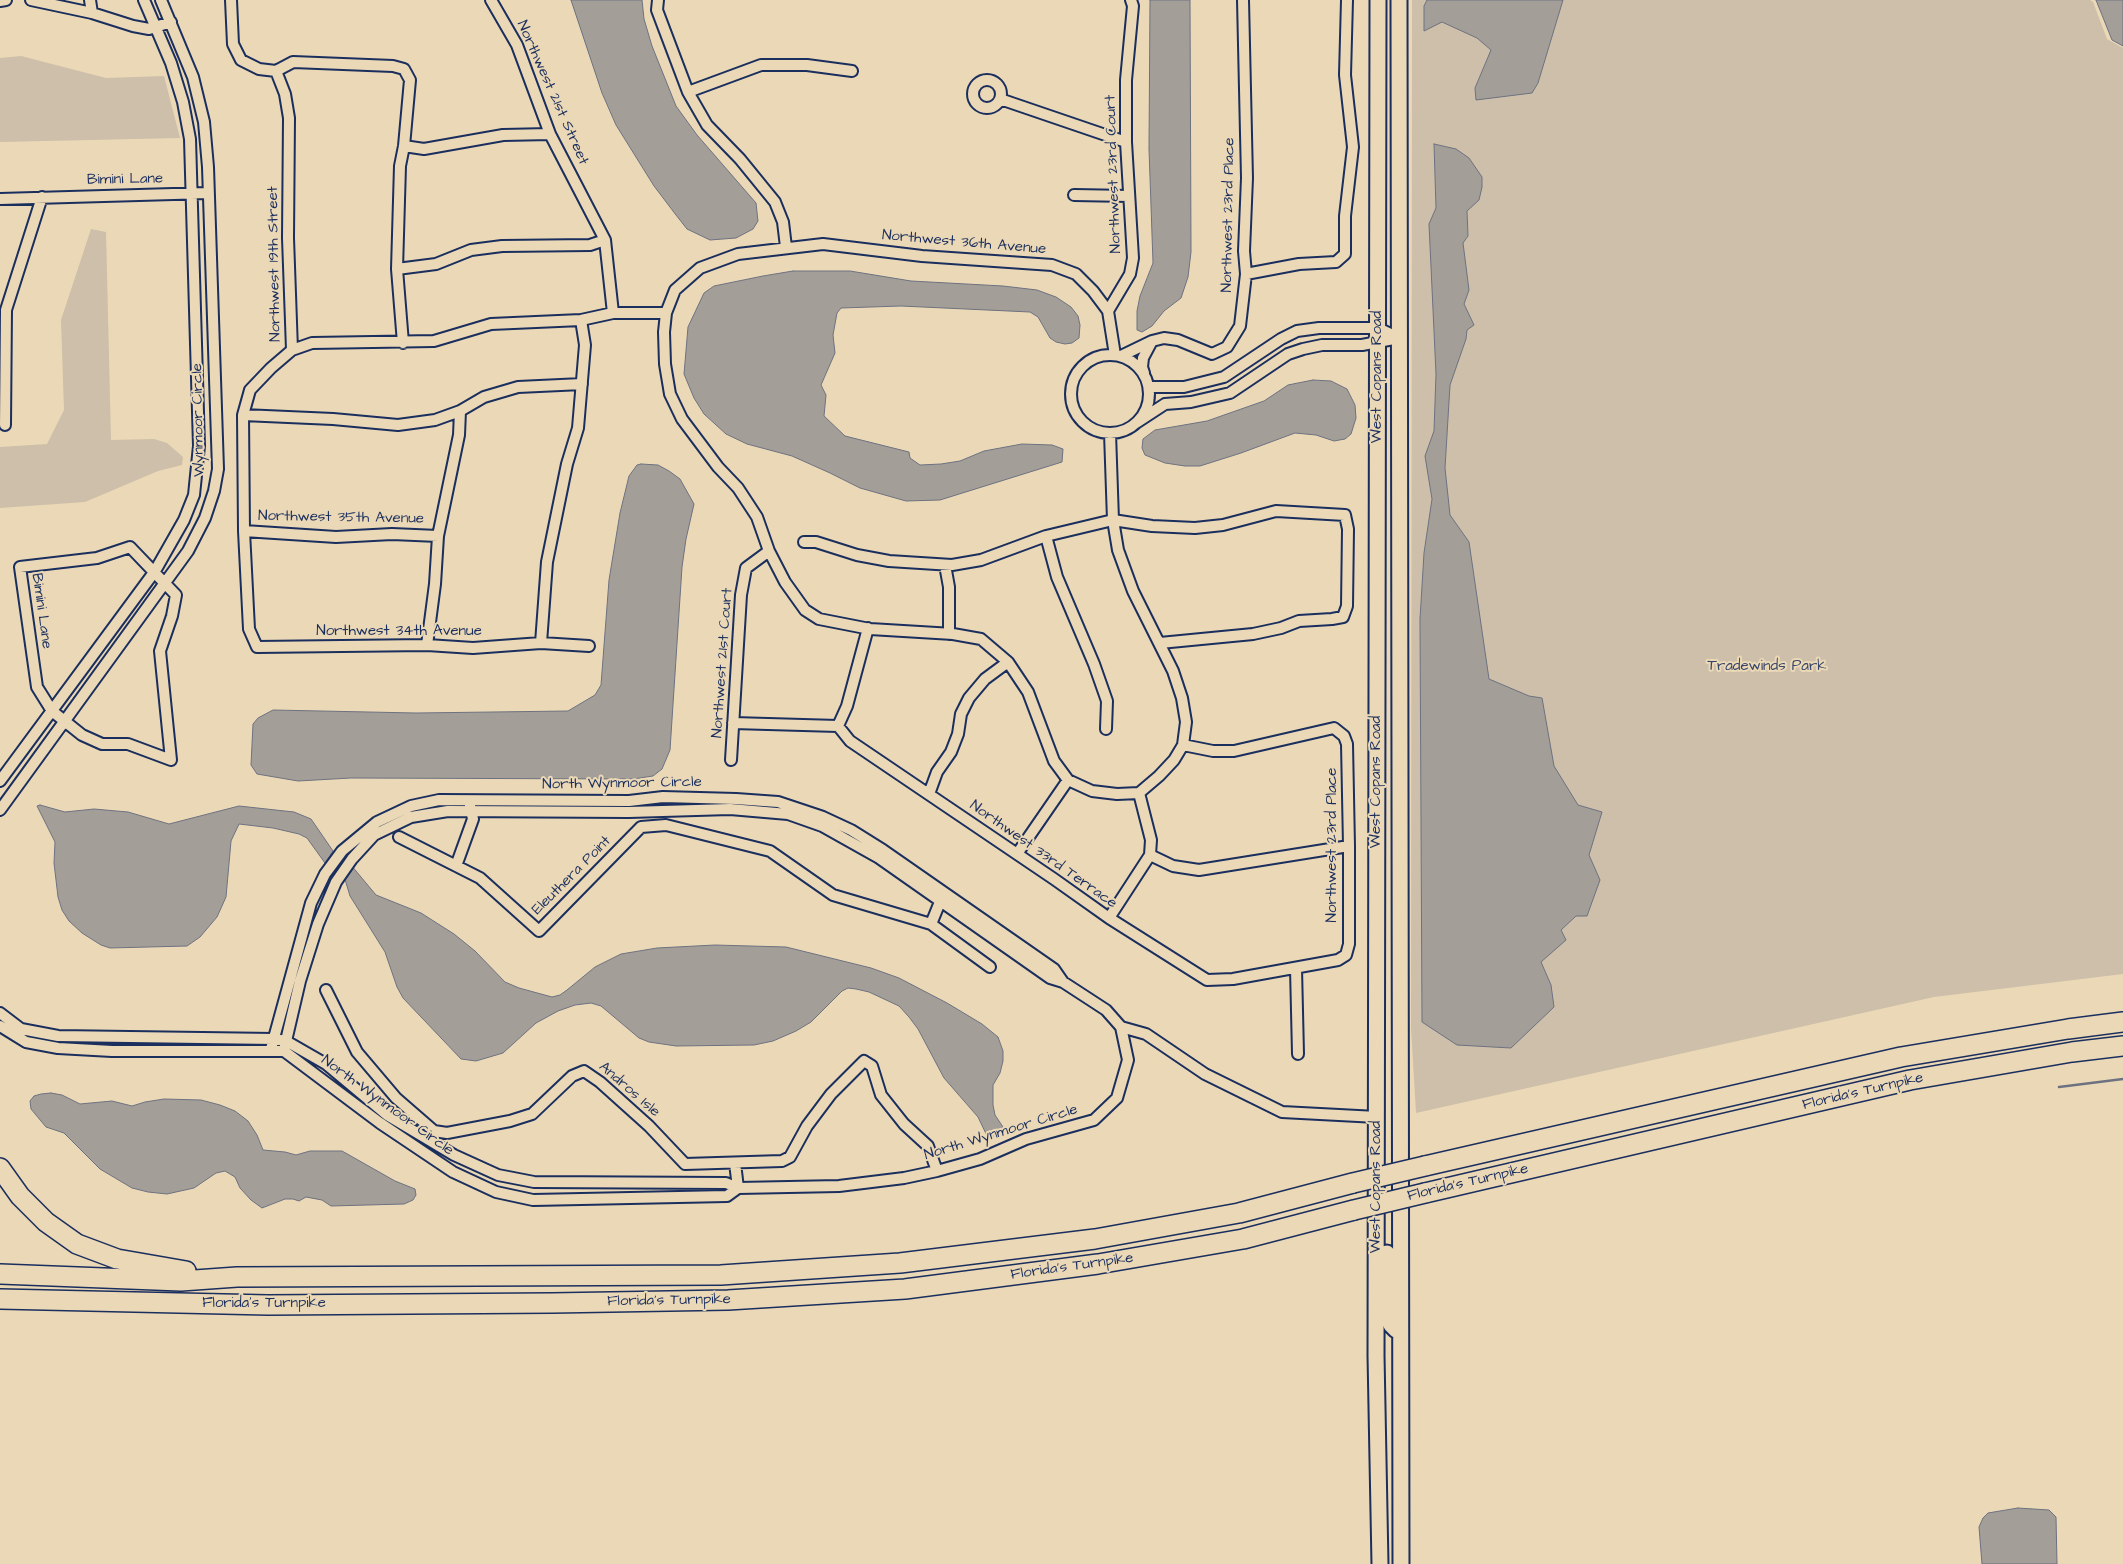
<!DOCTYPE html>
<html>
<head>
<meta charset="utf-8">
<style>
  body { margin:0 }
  canvas { display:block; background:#ebd8b6 }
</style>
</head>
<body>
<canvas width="2123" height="1564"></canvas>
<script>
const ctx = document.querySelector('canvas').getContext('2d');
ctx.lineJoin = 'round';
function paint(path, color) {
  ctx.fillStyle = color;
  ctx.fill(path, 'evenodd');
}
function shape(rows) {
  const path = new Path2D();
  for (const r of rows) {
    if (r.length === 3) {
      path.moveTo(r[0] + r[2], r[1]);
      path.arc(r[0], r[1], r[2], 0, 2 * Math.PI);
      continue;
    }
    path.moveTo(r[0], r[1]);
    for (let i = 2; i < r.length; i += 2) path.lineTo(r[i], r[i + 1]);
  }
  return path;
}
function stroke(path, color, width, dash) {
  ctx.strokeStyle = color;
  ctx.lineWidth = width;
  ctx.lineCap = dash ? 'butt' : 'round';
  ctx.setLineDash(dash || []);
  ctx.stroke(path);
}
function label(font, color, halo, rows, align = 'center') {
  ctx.font = font + ' "Architects Daughter",sans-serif';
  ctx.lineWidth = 4;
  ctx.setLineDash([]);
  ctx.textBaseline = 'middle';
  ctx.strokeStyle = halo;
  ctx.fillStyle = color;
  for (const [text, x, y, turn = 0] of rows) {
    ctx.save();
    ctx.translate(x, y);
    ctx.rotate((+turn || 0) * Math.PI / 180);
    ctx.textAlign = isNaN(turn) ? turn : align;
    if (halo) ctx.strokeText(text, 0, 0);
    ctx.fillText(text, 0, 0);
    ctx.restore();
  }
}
paint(shape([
  [1412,0,2090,0,2093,2,2107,39,2123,48,2123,974,1934,997,1416,1113,1411,1028],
  [21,56,106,78,164,76,180,138,0,142,0,58],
  [91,229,106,232,111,440,154,439,167,443,183,457,182,465,158,471,85,502,0,508,0,447,47,444,64,410,61,320]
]), '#cdbfa9');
const water = shape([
  [571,0,642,0,644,19,652,46,676,106,697,135,756,203,758,221,753,229,736,238,710,240,687,229,676,215,654,186,616,125,602,93,571,0],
  [1150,0,1190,0,1191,252,1188,277,1181,298,1164,311,1152,326,1142,332,1137,330,1137,311,1140,296,1153,263,1149,149,1150,0],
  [1427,0,1563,0,1538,83,1532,93,1476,100,1475,88,1491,50,1477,38,1442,22,1424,31,1424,6,1427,0],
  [2096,0,2123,0,2123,46,2112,40,2096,0],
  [1434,144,1456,149,1469,158,1482,177,1482,187,1479,200,1467,211,1468,236,1463,243,1469,290,1464,304,1474,325,1467,330,1466,339,1450,385,1445,468,1450,515,1469,542,1489,679,1529,696,1542,698,1554,766,1578,805,1602,812,1589,855,1600,880,1587,916,1576,916,1561,930,1566,940,1541,962,1551,985,1554,1007,1511,1048,1457,1045,1422,1022,1420,619,1424,553,1432,499,1425,456,1434,431,1436,374,1429,224,1436,208,1434,144],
  [793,271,850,271,911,281,1003,286,1037,290,1056,297,1071,307,1078,316,1080,325,1079,338,1072,343,1065,344,1056,342,1050,338,1038,317,1030,312,901,306,841,308,837,313,833,335,835,353,821,385,826,395,824,416,845,436,909,452,910,458,920,465,941,464,960,461,984,451,1022,444,1052,445,1063,449,1062,462,940,500,906,501,860,488,830,473,792,456,747,444,726,434,704,414,694,398,684,374,688,327,704,293,714,286,763,276,793,271],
  [1313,380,1331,381,1347,389,1355,405,1356,418,1351,434,1345,439,1334,441,1316,435,1295,433,1241,453,1200,466,1185,466,1165,463,1145,455,1142,448,1143,439,1155,430,1207,421,1264,401,1288,385,1313,380],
  [641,464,658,465,669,471,680,479,694,504,686,539,682,567,670,750,662,769,653,776,633,779,351,778,298,781,257,774,251,765,253,724,258,718,273,710,416,713,568,711,595,695,601,685,609,580,620,513,629,476,637,465,641,464],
  [40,805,65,812,94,809,128,812,169,824,239,806,294,812,311,819,333,851,325,863,307,838,299,834,273,828,239,824,231,841,226,897,217,917,200,937,187,946,110,948,101,945,82,933,69,921,62,910,58,897,54,863,55,842,37,806,40,805],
  [351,865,376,895,421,913,454,934,475,951,505,982,519,988,552,997,560,995,567,990,595,967,621,954,657,948,715,945,786,947,871,968,899,978,947,1003,982,1024,998,1037,1003,1051,1003,1061,1000,1073,993,1085,993,1105,995,1115,1005,1130,989,1140,978,1117,944,1078,918,1029,909,1017,899,1006,869,992,856,989,848,988,842,991,811,1022,796,1031,773,1041,754,1045,676,1046,649,1042,639,1038,601,1006,591,1003,575,1005,558,1011,536,1023,503,1053,476,1061,461,1059,403,998,397,987,385,952,350,896,344,876,351,865],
  [51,1093,62,1095,80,1104,112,1101,132,1106,145,1102,164,1099,201,1100,220,1105,235,1111,248,1121,257,1135,263,1150,285,1152,296,1155,310,1151,342,1151,395,1181,415,1189,416,1195,413,1200,404,1204,331,1206,322,1200,306,1197,299,1201,293,1199,285,1199,262,1208,251,1200,240,1188,235,1177,225,1171,216,1173,194,1188,167,1194,148,1192,132,1188,100,1169,64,1133,46,1127,31,1109,30,1101,34,1096,41,1094,51,1093],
  [2018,1508,2049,1510,2056,1517,2057,1564,1982,1564,1979,1527,1983,1518,1988,1513,2018,1508]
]);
paint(water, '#a49e98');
stroke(water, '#6d7281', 1);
stroke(shape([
  [2059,1087,2123,1079]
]), '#6d7281', 2.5);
const street = shape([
  [31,0,92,13],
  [90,0,92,13,133,26,149,29,171,22],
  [231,0,233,44,241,60,259,69,276,71,293,62,393,66,404,69,410,80,404,146,400,166,397,269,403,343],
  [491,0,517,45,550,134,605,240,613,313],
  [658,0,657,10,688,92,707,125,740,159,775,202,783,222,786,247],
  [0,1,6,0],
  [276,71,285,94,289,118,288,238,292,350],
  [987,94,14],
  [688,92,761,65,807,65,852,71],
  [1000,99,1126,142],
  [404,146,424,149,503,135,550,134],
  [1074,195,1129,196],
  [0,199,208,193],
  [397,269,436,264,471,250,502,246,590,245,605,240],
  [1246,274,1299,264,1336,262,1345,254,1345,216,1353,147,1345,75,1347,0],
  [1108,311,1130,274,1133,258,1126,142,1126,80,1133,6,1131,0],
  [1115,355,1108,311,1093,291,1076,274,1052,265,922,256,823,244,738,254,700,268,675,290,666,313,664,332,665,364,670,394,682,419,718,467,738,488,757,517,769,551,785,582,805,610,819,619,870,629,953,634,981,639,1008,662,1028,692,1054,761,1068,780,1092,791,1117,794,1139,793],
  [1110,394,39],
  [1121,356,1152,341,1164,338,1178,340,1212,354,1227,347,1240,326,1246,274,1244,251,1247,178,1243,0],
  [1144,373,1142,367,1143,358,1152,341],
  [1149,387,1184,387,1224,377,1281,339,1297,331,1319,328,1378,328,1399,338],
  [243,415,333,419,398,425,435,420,460,411,484,397,518,387,582,384],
  [1136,423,1165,404,1191,402,1230,393,1288,354,1303,349,1322,345,1362,345,1399,338],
  [5,425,6,310,42,197],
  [244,531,336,537,392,534,438,536],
  [1046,536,1057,577,1094,664,1107,701,1106,729],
  [804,542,816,542,857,555,889,561,952,565,981,560,1046,536,1113,520,1152,526,1195,528,1223,525,1276,511,1345,515,1348,529,1347,606,1343,617,1332,619,1299,621,1281,628,1253,634,1160,643],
  [130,547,176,595,172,616,160,651,171,760,128,744,102,744,82,735,52,711,37,687,20,567,97,558,130,547],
  [945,565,949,587,949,634],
  [541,643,547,562,567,464,578,428,585,345,581,320],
  [427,645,435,584,438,536,459,435,460,411],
  [589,646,541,643,473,648,427,645,257,647,249,629,244,531,243,415,250,390,271,368,292,350,312,343,434,341,491,324,581,320,613,313,666,313],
  [733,723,838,726,850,741,1054,879,1109,918,1207,980,1233,979,1338,960,1346,955,1349,944,1349,846,1347,744,1344,736,1334,728,1234,751,1213,751,1183,745],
  [838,726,847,706,868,628],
  [731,760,741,595,746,568,769,551],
  [0,781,155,571,184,520,194,495,199,446,190,139,183,102,171,63,144,0],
  [929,794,937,772,951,752,958,734,961,714,969,698,985,679,1008,662],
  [0,810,188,551,205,518,214,491,218,469,208,167,204,122,193,77,161,0],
  [399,837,480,878,539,931,641,827,666,825,770,851,833,895,931,924,942,897],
  [1017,854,1068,780],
  [1150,855,1173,866,1199,870,1349,846],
  [456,866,473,819,470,806],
  [1109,918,1150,855,1151,840,1139,793,1159,776,1174,760,1183,745,1186,722,1182,698,1173,671,1133,591,1118,550,1113,520,1110,433],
  [931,924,990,967],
  [1296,968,1298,1054],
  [326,990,357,1052,396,1098,434,1131,447,1133,510,1121,532,1114,572,1076,584,1071,600,1082,649,1126,685,1164,782,1161,790,1157,807,1126,831,1094,864,1061,872,1066,881,1095,904,1124,928,1146,937,1171],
  [0,1013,21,1029,58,1036,274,1039,286,1041,326,1064,387,1115,454,1155,498,1175,534,1182,726,1183,738,1188,839,1186,904,1178,937,1171,980,1159,1026,1139,1094,1120,1117,1098,1128,1060,1121,1027,1106,1010,1063,982,1050,978,879,858,822,826,788,814,730,809,629,812,448,811,411,817,374,835,352,859,336,882,318,924,300,981,286,1041,284,1051],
  [0,1026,26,1042,58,1048,112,1051,284,1051,380,1123,453,1172,496,1192,533,1200,727,1196,738,1188],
  [1121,1027,1146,1034,1205,1074,1282,1112,1377,1117],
  [271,1049,311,903,325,874,342,851,377,822,411,806,439,800,629,801,663,797,736,799,778,802,823,817,851,830,883,850,1054,969,1063,982],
  [735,1163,738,1188]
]);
const secondary = shape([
  [1378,0,1376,1355,1380,1564],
  [1399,0,1401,1564],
  [1387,1253,1387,1286,1391,1325,1396,1330]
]);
const highway = shape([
  [1425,1166,1901,1057,2068,1029,2123,1022],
  [0,1168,20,1196,46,1222,77,1244,117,1259,186,1271],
  [1425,1193,1910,1080,2072,1052,2123,1046],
  [0,1274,181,1281,237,1277,721,1275,900,1263,1095,1239,1239,1213,1353,1183],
  [0,1299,268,1305,552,1303,728,1300,905,1289,1098,1264,1243,1239,1354,1210]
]);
stroke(street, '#1b2f5e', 14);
stroke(secondary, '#1b2f5e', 19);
stroke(highway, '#1b2f5e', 22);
stroke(street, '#ebd8b6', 10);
stroke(secondary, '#ebd8b6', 15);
stroke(highway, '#ebd8b6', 19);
const highwayBridge = shape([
  [1353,1183,1425,1166],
  [1354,1210,1425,1193]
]);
stroke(highwayBridge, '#1b2f5e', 22, []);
stroke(highwayBridge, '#ebd8b6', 19);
label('15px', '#1b2f5e', '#ebd8b6', [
  ["Northwest 21st Street",552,93,66],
  ["Northwest 23rd Court",1114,174,-92],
  ["Bimini Lane",125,180,-1],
  ["Northwest 23rd Place",1229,215,-89],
  ["Northwest 36th Avenue",964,243,5],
  ["Northwest 19th Street",275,264,-91],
  ["West Copans Road",1378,377,-90],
  ["Wynmoor Circle",199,420,-91],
  ["Northwest 35th Avenue",341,518,1],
  ["Bimini Lane",41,611,82],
  ["Northwest 34th Avenue",399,632],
  ["Northwest 21st Court",723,663,-86],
  ["West Copans Road",1377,782,-90],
  ["North Wynmoor Circle",622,784,-1],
  ["Northwest 23rd Place",1333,845,-90],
  ["Northwest 33rd Terrace",1043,855,35],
  ["Eleuthera Point",572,876,-45],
  ["Andros Isle",629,1090,41],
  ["Florida's Turnpike",1863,1092,-13],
  ["North Wynmoor Circle",387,1106,36],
  ["North Wynmoor Circle",1001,1133,-17],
  ["Florida's Turnpike",1468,1183,-13],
  ["West Copans Road",1377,1187,-90],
  ["Florida's Turnpike",1072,1267,-8],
  ["Florida's Turnpike",669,1301,-1],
  ["Florida's Turnpike",264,1304]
]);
label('15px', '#364569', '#ebd8b6', [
  ["Tradewinds Park",1767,667]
]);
</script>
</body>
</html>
